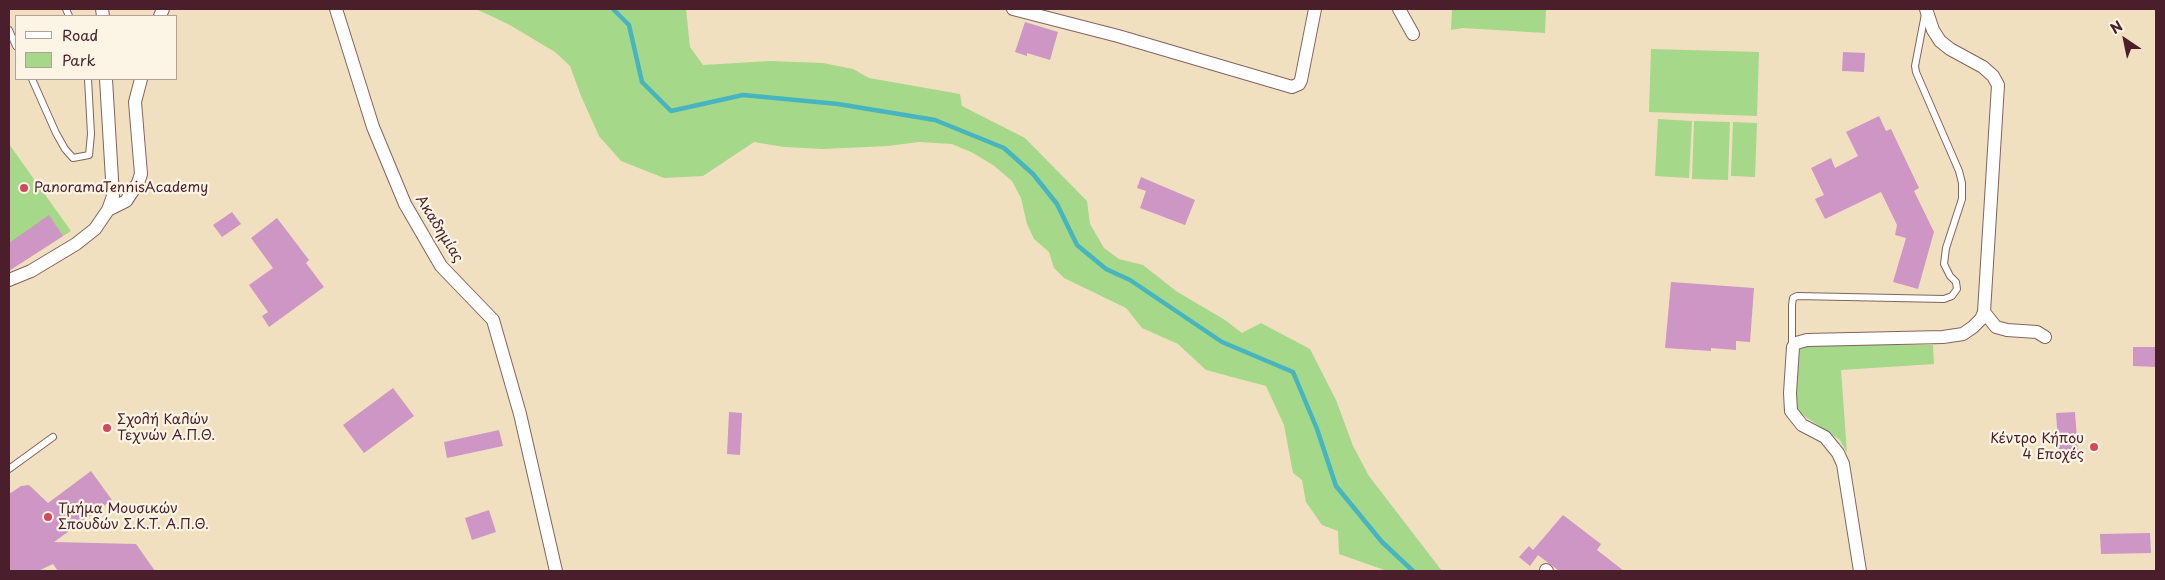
<!DOCTYPE html>
<html>
<head>
<meta charset="utf-8">
<style>
  body { margin:0 }
  #map { position:relative; width:2165px; height:580px; overflow:hidden; background:#f1e0c0; font-family:"Playpen Sans",sans-serif }
  canvas { display:block }
  .frame { position:absolute; inset:0; border:10px solid #4a1f2b; pointer-events:none }
  .legend { position:absolute; left:15px; top:15px; width:162px; height:65px; box-sizing:border-box; background:#fcf5e5; border:1px solid #b59f9b; margin:0; padding:6px 9px; list-style:none; font-size:15px; color:#4a1f2b }
  .legend li { display:flex; align-items:center; gap:10px; height:25px }
  .legend b { width:25px; border:1px solid #b59f9b }
  .north { position:absolute; left:2100px; top:15px; width:50px; height:50px; -webkit-text-stroke:4px #fcf5e5; paint-order:stroke; rotate:326deg; font-size:14px; font-weight:700; line-height:20px; text-align:center; color:#4a1f2b }
  .north::after { content:''; display:block; margin:auto; width:18px; height:22px; background:#4a1f2b; clip-path:polygon(50% 0,100% 100%,50% 72%,0 100%) }
</style>
</head>
<body>
<div id="map">
<canvas width="2165" height="580"></canvas>
<div class="frame"></div>
<ul class="legend">
<li><b style="height:6px;background:#fff"></b>Road</li>
<li><b style="height:14px;background:#a5d888"></b>Park</li>
</ul>
<div class="north">N</div>
</div>
<script>
const ctx = document.querySelector('canvas').getContext('2d');
ctx.lineJoin = 'round';
function paint(path, color) {
  ctx.fillStyle = color;
  ctx.fill(path, 'evenodd');
}
function shape(rows) {
  const path = new Path2D();
  for (const r of rows) {
    path.moveTo(r[0], r[1]);
    for (let i = 2; i < r.length; i += 2) path.lineTo(r[i], r[i + 1]);
  }
  return path;
}
function stroke(path, color, width, dash) {
  ctx.strokeStyle = color;
  ctx.lineWidth = width;
  ctx.lineCap = dash ? 'butt' : 'round';
  ctx.setLineDash(dash || []);
  ctx.stroke(path);
}
function label(font, color, halo, rows, align = 'center') {
  ctx.font = font + ' "Playpen Sans",sans-serif';
  ctx.lineWidth = 4.5;
  ctx.setLineDash([]);
  ctx.textBaseline = 'middle';
  ctx.strokeStyle = halo;
  ctx.fillStyle = color;
  for (const [text, x, y, turn = 0] of rows) {
    ctx.save();
    ctx.translate(x, y);
    ctx.rotate((+turn || 0) * Math.PI / 180);
    ctx.textAlign = isNaN(turn) ? turn : align;
    if (halo) ctx.strokeText(text, 0, 0);
    ctx.fillText(text, 0, 0);
    ctx.restore();
  }
}
paint(shape([
  [476,9,686,9,690,47,703,65,770,61,823,63,853,69,869,78,960,94,962,106,1025,138,1087,201,1090,224,1104,248,1119,259,1143,265,1176,291,1225,320,1242,333,1261,323,1310,349,1336,400,1353,446,1369,476,1442,571,1387,571,1339,554,1338,531,1322,525,1306,502,1302,480,1293,473,1284,425,1266,386,1206,370,1178,344,1142,328,1126,308,1064,278,1054,268,1049,252,1034,239,1027,224,1021,198,1012,181,993,165,973,153,952,144,919,142,888,146,823,149,784,147,754,142,703,176,664,178,621,161,599,136,581,96,570,66,555,52,508,24],
  [1452,9,1546,9,1545,33,1463,28,1451,30],
  [1651,49,1759,52,1757,116,1649,112],
  [1658,119,1692,121,1689,178,1655,176],
  [1694,121,1730,122,1728,180,1692,179],
  [1733,122,1757,123,1755,177,1731,176],
  [9,144,71,231,9,270],
  [1808,344,1933,345,1934,364,1841,370,1847,453,1840,440,1803,415,1796,407,1797,353,1801,347]
]), '#a5d888');
stroke(shape([
  [613,9,629,25,642,82,671,111,743,95,838,104,935,120,1004,148,1033,174,1057,204,1077,245,1106,269,1130,280,1222,342,1293,372,1317,429,1336,486,1382,542,1413,571]
]), '#46b5c0', 4.5);
paint(shape([
  [1025,22,1058,32,1050,60,1027,53,1027,56,1015,52],
  [1843,52,1865,53,1864,72,1842,71],
  [1879,116,1886,131,1891,129,1919,188,1914,191,1934,232,1918,289,1893,282,1906,238,1895,235,1897,225,1881,192,1825,219,1815,199,1824,195,1811,168,1831,158,1835,168,1858,156,1846,132],
  [1141,177,1195,200,1185,225,1140,208,1146,191,1137,188],
  [232,212,241,224,222,237,213,225],
  [49,215,63,236,9,271,9,243],
  [277,218,309,260,306,263,324,287,269,327,262,316,268,312,249,285,273,268,251,238],
  [1671,282,1754,288,1750,342,1736,341,1736,350,1711,348,1711,351,1665,348],
  [2133,347,2156,347,2156,367,2133,366],
  [393,388,414,416,364,453,343,425],
  [729,412,742,413,740,455,727,454],
  [2075,412,2078,452,2059,454,2056,413],
  [499,430,503,446,447,458,444,442],
  [91,471,112,500,54,542,136,544,155,571,58,571,53,564,38,571,9,571,9,494,21,486,29,485,48,503],
  [489,510,496,532,472,540,465,518],
  [1563,515,1601,544,1597,550,1624,571,1559,571,1538,555,1530,566,1519,557,1529,546,1533,550],
  [2150,533,2151,553,2101,554,2100,534]
]), '#cd96c4');
const lane = shape([
  [66,9,69,16],
  [9,30,16,46],
  [32,79,56,133,65,149,73,158,89,155,91,134,88,79],
  [1792,347,1792,305,1793,298,1797,296,1944,299,1952,296,1957,289,1956,282,1950,276,1944,264,1946,248,1962,199,1962,183,1959,171,1916,72,1915,66,1925,14],
  [9,469,53,437]
]);
const street = shape([
  [102,9,103,16],
  [336,9,373,127,405,204,441,266,493,320,520,414,556,571],
  [1013,9,1118,36,1292,87,1299,84,1301,80,1315,9],
  [1399,9,1413,34],
  [160,16,163,9],
  [108,210,126,201,138,183,141,174,135,102,141,79],
  [9,280,31,271,76,244,95,229,108,210,113,196,106,79],
  [1984,312,1996,327,2007,330,2037,332,2045,337],
  [1546,570,1547,571],
  [1860,571,1843,464,1838,453,1825,437,1802,425,1791,411,1790,393,1793,347,1796,343,1807,340,1943,337,1963,334,1973,327,1981,319,1984,312,1998,85,1993,76,1983,67,1950,49,1940,41,1933,30,1926,9]
]);
stroke(lane, '#84635f', 8);
stroke(street, '#84635f', 14);
stroke(lane, '#fff', 6);
stroke(street, '#fff', 12);
for (const [x, y, r, color] of [
  [24,188,5,"#d1495b"],
  [107,428,5,"#d1495b"],
  [2094,447,5,"#d1495b"],
  [48,517,5,"#d1495b"]
]) {
  const dot = new Path2D();
  dot.arc(x, y, r, 0, 2 * Math.PI);
  ctx.fillStyle = color;
  ctx.fill(dot);
  stroke(dot, '#fcf5e5', 2);
}
label('14px', '#4a1f2b', '#fcf5e5', [
  ["PanoramaTennisAcademy",34,188],
  ["Σχολή Καλών",117,420],
  ["Τεχνών Α.Π.Θ.",117,436],
  ["Κέντρο Κήπου",2084,439,"right"],
  ["4 Εποχές",2084,455,"right"],
  ["Τμήμα Μουσικών",58,509],
  ["Σπουδών Σ.Κ.Τ. Α.Π.Θ.",58,525]
], 'left');
label('14px', '#4a1f2b', '#fcf5e5', [
  ["Ακαδημίας",439,229,58]
]);
</script>
</body>
</html>
